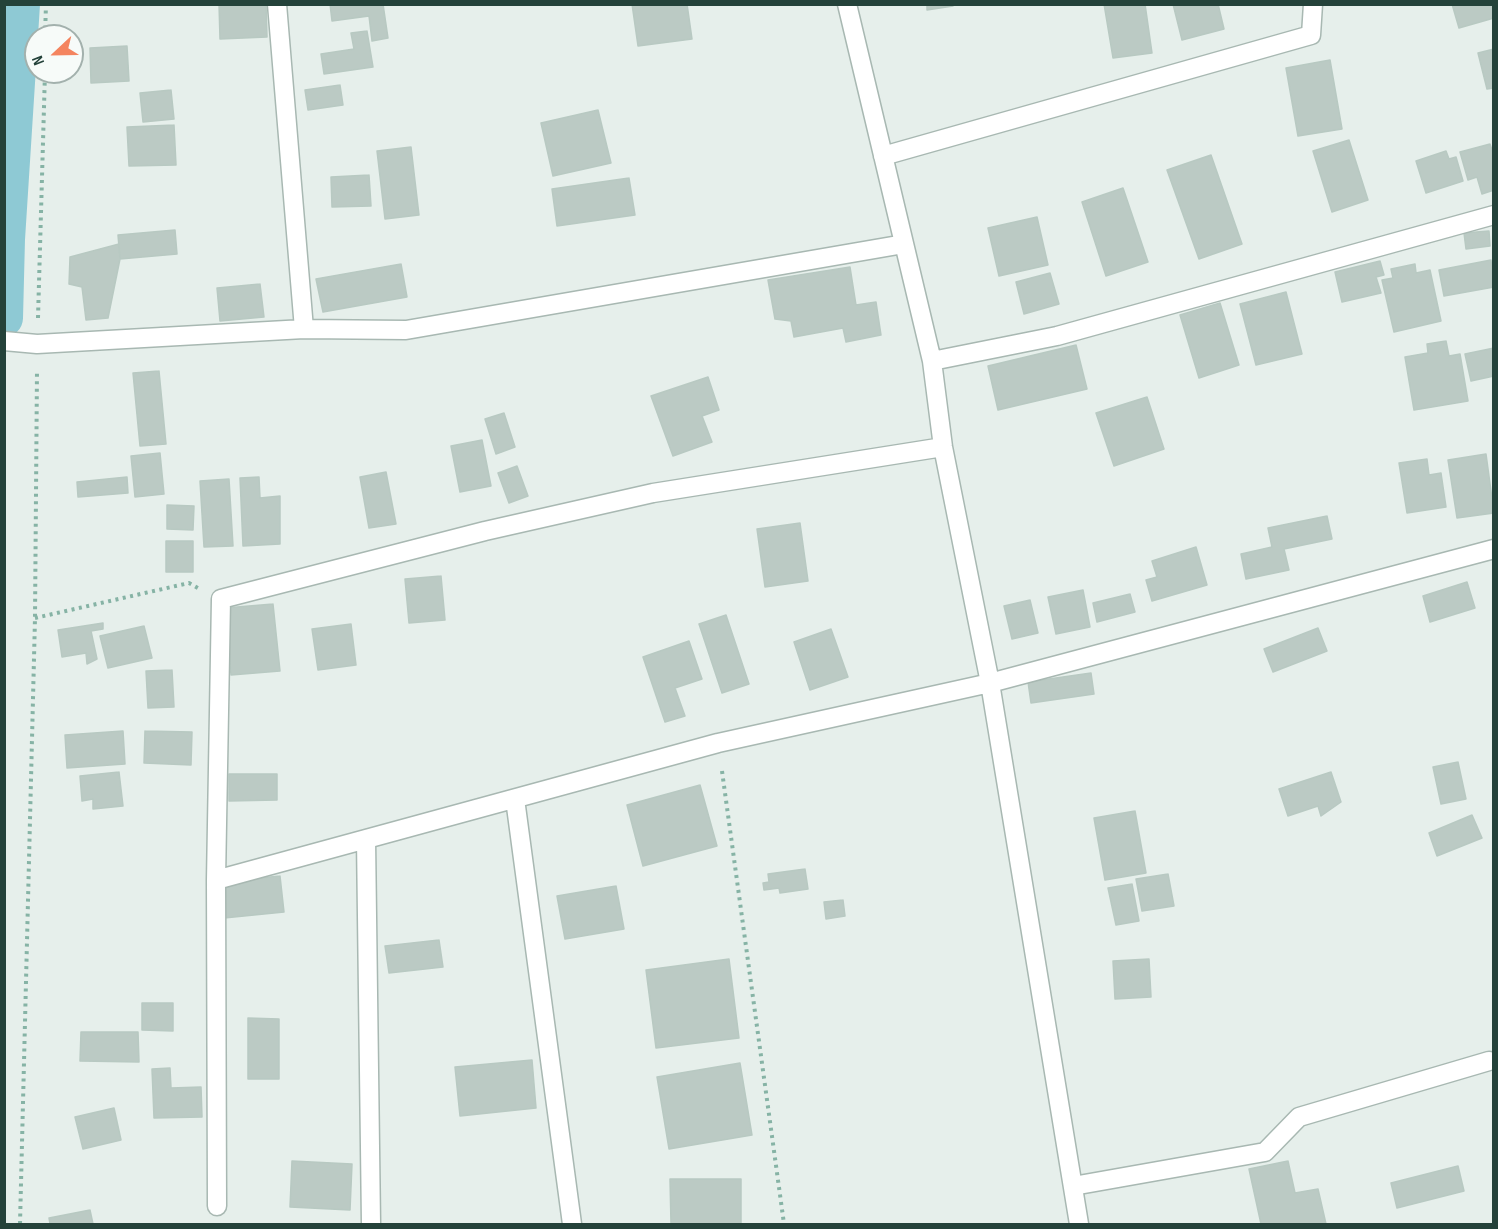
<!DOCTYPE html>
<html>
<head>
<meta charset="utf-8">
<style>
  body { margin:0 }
  #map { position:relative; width:1498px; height:1229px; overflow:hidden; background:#e6efeb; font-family:"Sofia Sans Condensed",sans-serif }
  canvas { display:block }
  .frame { position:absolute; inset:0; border:6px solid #24423a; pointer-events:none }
  .north { position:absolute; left:24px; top:24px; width:60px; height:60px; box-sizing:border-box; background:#f7fbf9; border:2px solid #a3b1ad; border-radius:50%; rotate:248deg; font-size:16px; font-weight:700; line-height:24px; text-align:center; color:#24423a }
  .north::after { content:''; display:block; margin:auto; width:21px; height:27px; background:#f4845f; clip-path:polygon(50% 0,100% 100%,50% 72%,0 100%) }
</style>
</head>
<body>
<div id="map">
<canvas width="1498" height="1229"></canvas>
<div class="frame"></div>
<div class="north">N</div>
</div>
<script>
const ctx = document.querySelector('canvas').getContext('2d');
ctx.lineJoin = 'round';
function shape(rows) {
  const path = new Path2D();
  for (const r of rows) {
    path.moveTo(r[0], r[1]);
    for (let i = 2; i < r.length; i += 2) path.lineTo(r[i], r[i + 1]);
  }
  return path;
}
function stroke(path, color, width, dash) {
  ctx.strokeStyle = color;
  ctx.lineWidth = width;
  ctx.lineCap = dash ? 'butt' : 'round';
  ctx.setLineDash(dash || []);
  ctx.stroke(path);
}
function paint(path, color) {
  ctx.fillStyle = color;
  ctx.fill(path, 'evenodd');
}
stroke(shape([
  [4,318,6,239,21,4]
]), '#8ec9d4', 38);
const building = shape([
  [219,4,266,4,267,37,220,39,219,4],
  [330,4,383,4,388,38,372,41,369,16,332,21,330,4],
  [632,4,687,4,692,39,638,46,632,4],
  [927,4,953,4,953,6,927,10,927,4],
  [1104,4,1145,4,1152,53,1113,58,1104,4],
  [1173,4,1218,4,1224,29,1182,40,1173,4],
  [1452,4,1494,4,1494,18,1459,28,1452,4],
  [367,31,373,67,324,74,321,54,354,49,351,33,367,31],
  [127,46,129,81,91,83,90,48,127,46],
  [1494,49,1494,88,1487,89,1478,53,1494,49],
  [1330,60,1342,129,1298,136,1286,68,1330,60],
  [340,85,343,105,308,110,305,90,340,85],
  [171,90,174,119,143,122,140,93,171,90],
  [598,110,611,163,553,176,541,123,598,110],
  [174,125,176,165,129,166,127,127,174,125],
  [1349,140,1368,200,1332,212,1313,151,1349,140],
  [1490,144,1494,156,1494,190,1482,194,1477,177,1468,180,1460,152,1490,144],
  [411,147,419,215,385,219,377,151,411,147],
  [1446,151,1449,159,1456,157,1463,181,1426,193,1416,161,1446,151],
  [1211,155,1242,244,1199,259,1167,170,1211,155],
  [369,175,371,206,332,207,331,177,369,175],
  [629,178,635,215,557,226,552,189,629,178],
  [1123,188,1148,262,1106,276,1082,202,1123,188],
  [1037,217,1048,265,999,276,988,228,1037,217],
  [175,230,177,254,120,259,118,235,175,230],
  [1489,231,1490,246,1466,249,1464,233,1489,231],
  [119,244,120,259,108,318,86,320,82,287,69,284,70,257,119,244],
  [1491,260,1494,287,1444,296,1439,270,1491,260],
  [1380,261,1384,275,1376,277,1381,293,1342,302,1335,272,1380,261],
  [401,264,407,297,323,312,316,279,401,264],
  [1415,264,1416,273,1430,270,1441,321,1394,332,1382,280,1393,278,1391,269,1415,264],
  [850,267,856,305,876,302,881,335,846,342,843,328,794,337,791,321,775,319,768,280,850,267],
  [1050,273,1059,304,1024,314,1016,282,1050,273],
  [260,284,264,317,220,321,217,288,260,284],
  [1286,292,1302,354,1256,365,1240,304,1286,292],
  [1220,303,1239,365,1199,378,1180,315,1220,303],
  [1446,341,1449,356,1460,354,1468,401,1414,410,1405,357,1428,353,1427,344,1446,341],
  [1076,345,1087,389,998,410,988,366,1076,345],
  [1494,348,1494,376,1471,381,1465,354,1494,348],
  [159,371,166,444,140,446,133,373,159,371],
  [708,377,719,410,702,416,712,442,673,456,651,396,708,377],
  [1147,397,1164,449,1114,466,1096,413,1147,397],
  [504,413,515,447,496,454,485,419,504,413],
  [482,440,491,486,460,492,451,446,482,440],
  [160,453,164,494,135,497,131,456,160,453],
  [1486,454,1494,513,1457,518,1448,460,1486,454],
  [1427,459,1429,475,1441,473,1446,507,1407,513,1399,463,1427,459],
  [517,466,528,496,509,503,498,473,517,466],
  [386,472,396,524,369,528,360,477,386,472],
  [127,477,128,493,78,497,77,482,127,477],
  [259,477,260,498,280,496,280,544,243,546,240,478,259,477],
  [229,479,233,546,204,547,200,481,229,479],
  [167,505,194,506,193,530,167,529,167,505],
  [1327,516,1332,539,1284,549,1289,570,1246,579,1241,554,1272,547,1268,528,1327,516],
  [800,523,808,581,765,587,757,529,800,523],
  [166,541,193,541,193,572,166,572,166,541],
  [1196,547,1207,585,1152,601,1146,580,1157,577,1152,561,1196,547],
  [441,576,445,620,409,623,405,579,441,576],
  [1467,582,1475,608,1430,622,1423,596,1467,582],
  [1083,590,1090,627,1056,634,1048,597,1083,590],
  [1130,594,1135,612,1097,622,1093,603,1130,594],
  [1030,600,1038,633,1012,639,1004,606,1030,600],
  [273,604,280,671,231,675,225,608,273,604],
  [726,615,749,684,722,693,699,624,726,615],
  [103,623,103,629,91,631,97,659,87,664,86,653,62,657,58,630,103,623],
  [351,624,356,665,318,670,312,629,351,624],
  [144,626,152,658,108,668,100,636,144,626],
  [1318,628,1327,651,1273,672,1264,649,1318,628],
  [831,629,848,677,810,690,794,642,831,629],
  [689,641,702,679,675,688,685,716,665,722,643,657,689,641],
  [172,670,174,707,148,708,146,671,172,670],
  [1091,673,1094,694,1031,703,1028,682,1091,673],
  [123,731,125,764,67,768,65,735,123,731],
  [145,731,192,732,191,765,144,763,145,731],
  [1458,762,1466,799,1441,804,1433,767,1458,762],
  [119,772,123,806,93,809,93,799,82,801,80,776,119,772],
  [1331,772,1341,802,1321,816,1318,806,1288,816,1279,789,1331,772],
  [229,774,277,774,277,800,229,801,229,774],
  [700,785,717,846,643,866,627,805,700,785],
  [1135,811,1146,873,1105,880,1094,818,1135,811],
  [1472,815,1482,838,1437,856,1429,833,1472,815],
  [805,869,808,889,780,893,779,888,764,890,763,883,769,882,768,874,805,869],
  [1168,874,1174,906,1142,911,1136,879,1168,874],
  [280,876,284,912,224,918,220,882,280,876],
  [1132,884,1139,921,1116,925,1108,888,1132,884],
  [616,886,624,929,565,939,557,896,616,886],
  [843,900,845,916,826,919,824,902,843,900],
  [439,940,443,967,389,973,385,946,439,940],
  [729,959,739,1038,656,1048,646,970,729,959],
  [1149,959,1151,997,1115,999,1113,961,1149,959],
  [142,1003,173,1003,173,1031,142,1030,142,1003],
  [248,1018,279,1019,279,1079,248,1079,248,1018],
  [81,1032,138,1032,139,1062,80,1061,81,1032],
  [532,1060,536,1108,460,1116,455,1067,532,1060],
  [740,1063,752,1135,669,1149,657,1077,740,1063],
  [170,1068,171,1088,201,1087,202,1117,154,1118,152,1069,170,1068],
  [114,1108,121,1140,83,1149,75,1117,114,1108],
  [292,1161,352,1164,350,1210,290,1207,292,1161],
  [1288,1161,1295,1193,1318,1189,1326,1224,1261,1224,1249,1169,1288,1161],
  [1458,1166,1464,1191,1397,1208,1391,1183,1458,1166],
  [670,1179,741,1179,741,1224,671,1224,670,1179],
  [90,1210,93,1224,50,1224,49,1218,90,1210]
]);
paint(building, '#bbcac4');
stroke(building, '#b8c9c2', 1.5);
const minor = shape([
  [277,4,304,329],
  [847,4,932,361,943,447,990,683,1079,1224],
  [883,156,1311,35,1313,4],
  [4,341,37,344,304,329,406,330,904,244],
  [932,361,1057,336,1494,215],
  [515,799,572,1224],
  [366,839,371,1224],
  [216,880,718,743,990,683,1494,549],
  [1073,1186,1265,1152,1299,1117,1489,1061],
  [217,1206,216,880,221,599,485,531,653,493,943,447]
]);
stroke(minor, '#a8b8b2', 21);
stroke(shape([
  [45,36,46,4],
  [38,318,45,72],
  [35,618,189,583,198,588],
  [722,771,784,1224],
  [20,1224,35,618,37,370]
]), '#86b3a5', 4, [3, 4.5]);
stroke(minor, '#fff', 18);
</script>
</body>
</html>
